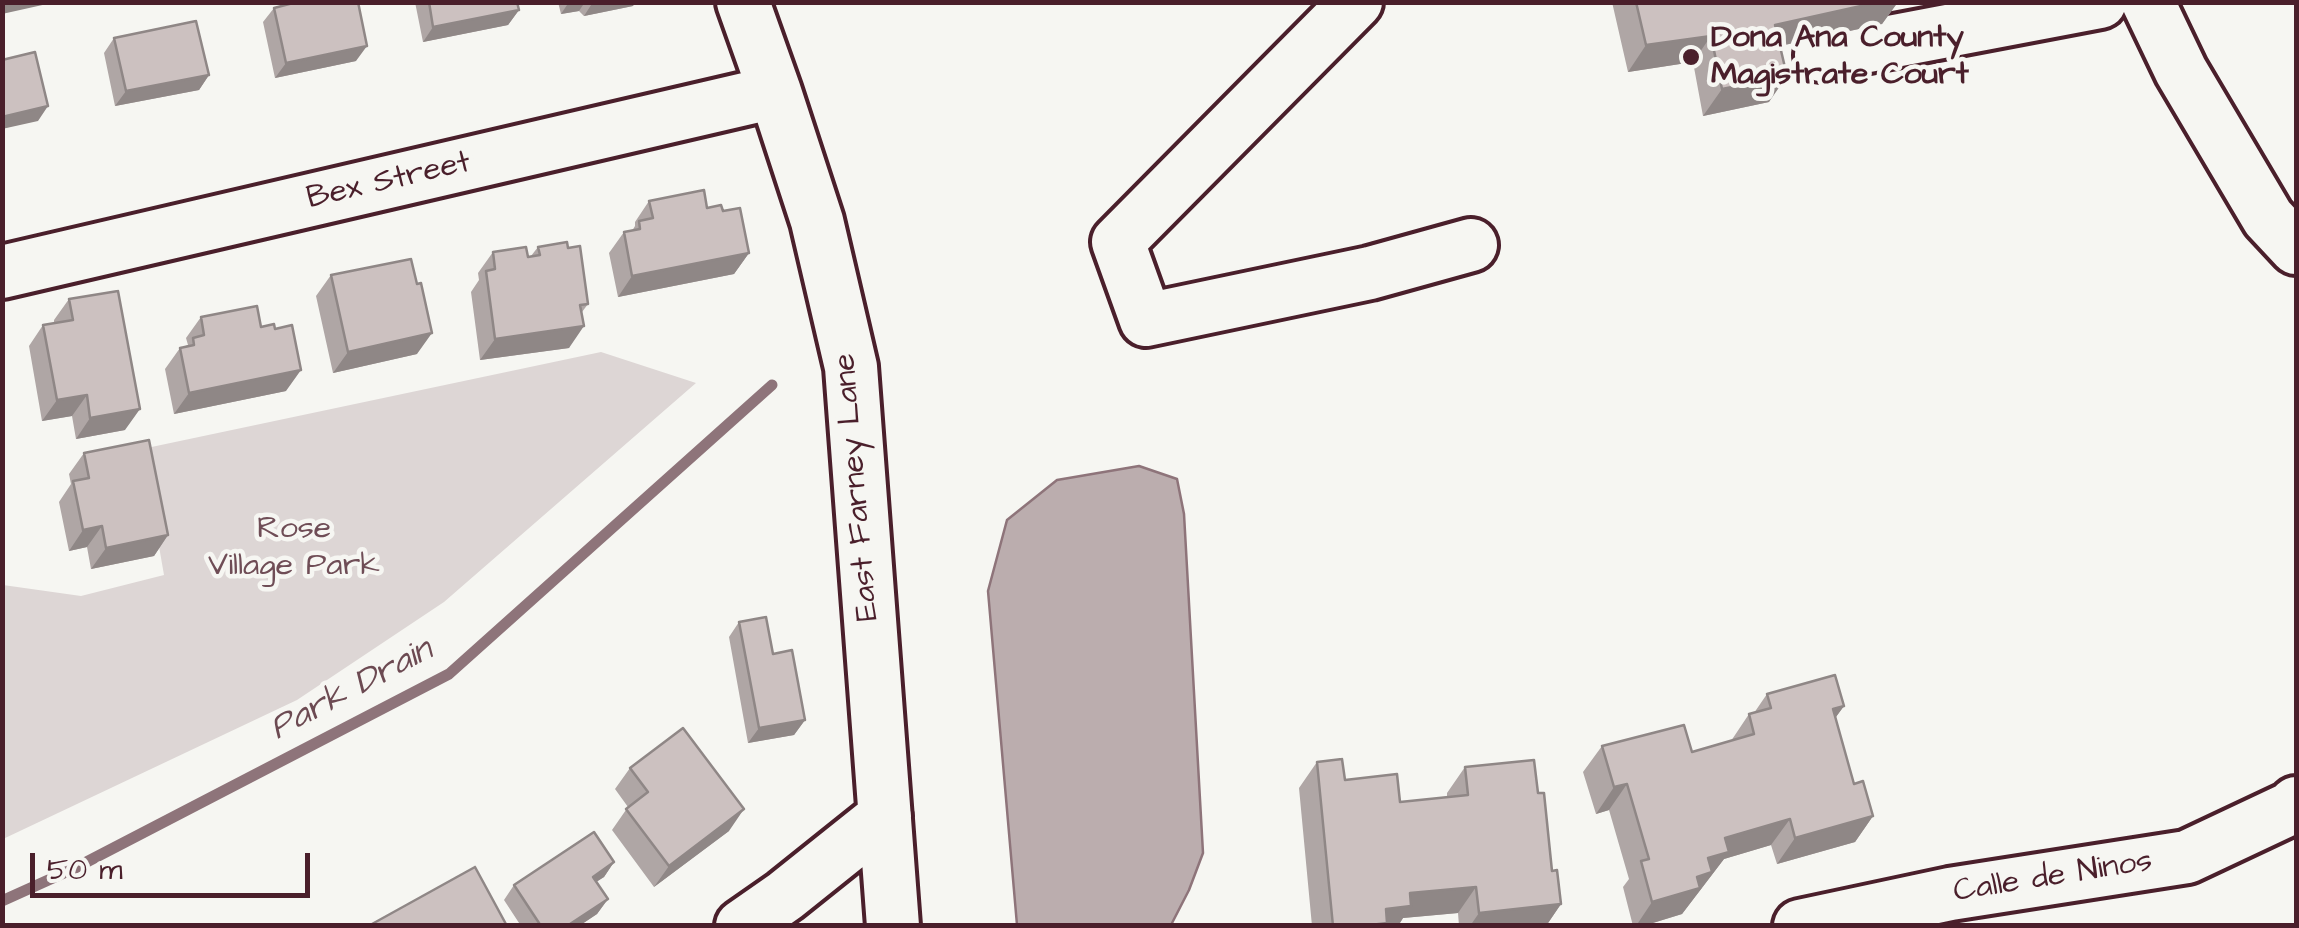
<!DOCTYPE html>
<html>
<head>
<meta charset="utf-8">
<style>
  body { margin:0 }
  #map { position:relative; width:2299px; height:928px; overflow:hidden; background:#f6f6f2; font-family:"Architects Daughter",sans-serif }
  canvas { display:block }
  .frame { position:absolute; inset:0; border:5px solid #4a1f2b; pointer-events:none }
  .scale { position:absolute; left:30px; top:853px; width:280px; height:45px; box-sizing:border-box; border:5px solid #4a1f2b; border-top:0; padding-left:12px; font-size:30px; line-height:35px; white-space:nowrap; color:#4a1f2b; -webkit-text-stroke:8px #f6f6f2; paint-order:stroke }
</style>
</head>
<body>
<div id="map">
<canvas width="2299" height="928"></canvas>
<div class="frame"></div>
<div class="scale">50 m</div>
</div>
<script>
const ctx = document.querySelector('canvas').getContext('2d');
ctx.lineJoin = 'round';
function paint(path, color) {
  ctx.fillStyle = color;
  ctx.fill(path, 'evenodd');
}
function shape(rows) {
  const path = new Path2D();
  for (const r of rows) {
    path.moveTo(r[0], r[1]);
    for (let i = 2; i < r.length; i += 2) path.lineTo(r[i], r[i + 1]);
  }
  return path;
}
function stroke(path, color, width, dash) {
  ctx.strokeStyle = color;
  ctx.lineWidth = width;
  ctx.lineCap = dash ? 'butt' : 'round';
  ctx.setLineDash(dash || []);
  ctx.stroke(path);
}
function label(font, color, halo, rows, align = 'center') {
  ctx.font = font + ' "Architects Daughter",sans-serif';
  ctx.lineWidth = 9;
  ctx.setLineDash([]);
  ctx.textBaseline = 'middle';
  ctx.strokeStyle = halo;
  ctx.fillStyle = color;
  for (const [text, x, y, turn = 0] of rows) {
    ctx.save();
    ctx.translate(x, y);
    ctx.rotate((+turn || 0) * Math.PI / 180);
    ctx.textAlign = isNaN(turn) ? turn : align;
    if (halo) ctx.strokeText(text, 0, 0);
    ctx.fillText(text, 0, 0);
    ctx.restore();
  }
}
paint(shape([
  [601,352,696,383,444,602,297,700,3,839,3,585,81,596,164,575,142,449]
]), '#ddd6d5');
const water = shape([
  [1139,466,1177,479,1184,514,1203,853,1189,890,1171,925,1017,925,988,591,1007,520,1057,480,1139,466]
]);
paint(water, '#bbadae');
stroke(water, '#8e747a', 2.5);
stroke(shape([
  [2,901,75,868,449,674,772,385]
]), '#8e747a', 11);
const minor = shape([
  [743,2,775,92,817,221,851,367,893,926],
  [1356,2,1118,242,1146,320,1370,273,1471,245],
  [2148,2,2181,71,2268,218,2296,248],
  [1821,55,2100,2],
  [2,272,775,92],
  [742,926,785,896,885,816],
  [1800,926,1950,894,2187,857,2291,808,2296,803]
]);
stroke(minor, '#4a1f2b', 60);
stroke(minor, '#f6f6f2', 52);
paint(shape([
  [415,2,517,2,519,10,508,25,423,42],
  [558,2,635,2,633,6,584,16,579,11,561,14],
  [1612,2,1898,2,1882,24,1780,46,1769,102,1703,116,1693,62,1628,72],
  [274,8,356,61,275,78,263,22],
  [114,38,209,75,199,90,115,106,104,53],
  [649,201,723,211,749,253,734,274,618,297,609,253,624,232,632,231,635,226,635,222],
  [538,247,568,248,588,304,582,312,569,348,480,360,471,292,479,280,478,273,493,252,528,257,531,256],
  [331,275,417,354,333,373,316,296],
  [69,299,125,430,76,439,72,416,42,421,29,346,43,325,54,323,54,320],
  [201,317,261,327,286,391,174,414,165,369,180,348,188,345,186,338],
  [84,453,168,535,154,556,91,569,87,547,69,551,59,502,71,484,69,474],
  [739,622,773,654,805,720,794,735,748,743,729,637],
  [1767,694,1844,706,1835,718,1854,784,1873,816,1855,842,1777,864,1771,845,1724,859,1682,914,1643,926,1633,926,1623,887,1629,879,1609,810,1596,814,1583,772,1602,746,1692,752,1731,741,1749,714,1754,713],
  [1317,762,1345,780,1400,802,1447,798,1447,793,1465,767,1538,793,1552,871,1561,904,1546,926,1459,926,1458,913,1403,918,1398,926,1312,926,1299,788],
  [630,768,729,831,654,887,612,830,628,807,615,789],
  [614,862,604,877,596,882,608,899,597,914,579,926,521,926,504,900,514,885]
]), '#afa6a5');
paint(shape([
  [2,2,56,2,2,14],
  [569,2,585,2,579,11,561,14],
  [593,2,635,2,633,6,584,16],
  [1879,2,1898,2,1882,24,1756,51,1775,25],
  [519,10,508,25,423,42,433,27],
  [1711,36,1693,62,1628,72,1646,45],
  [367,46,356,61,275,78,286,63],
  [209,75,199,90,115,106,126,91],
  [1787,76,1769,102,1703,116,1722,89],
  [48,106,38,121,2,129,2,117],
  [749,253,734,274,618,297,632,276],
  [584,326,569,348,480,360,495,339],
  [432,333,417,354,333,373,348,352],
  [301,370,286,391,174,414,189,393],
  [87,395,72,416,42,421,57,400],
  [140,409,125,430,76,439,90,418],
  [102,526,87,547,69,551,83,530],
  [168,535,154,556,91,569,106,548],
  [1844,706,1825,732,1833,709],
  [805,720,794,735,748,743,759,728],
  [1627,784,1609,810,1596,814,1614,787],
  [744,809,729,831,654,887,669,866],
  [1873,816,1855,842,1777,864,1795,838],
  [1790,819,1771,845,1724,859,1682,914,1643,926,1636,926,1652,902,1708,858,1725,838],
  [614,862,604,877,582,891,593,877],
  [1476,887,1458,913,1403,918,1398,926,1362,926,1410,893],
  [608,899,597,914,579,926,567,926],
  [1561,904,1546,926,1470,926,1479,913]
]), '#8f8786');
const building = shape([
  [297,2,358,2,367,46,286,63,274,8,297,2],
  [429,2,517,2,519,10,433,27,429,2],
  [1636,2,1879,2,1775,25,1787,76,1722,89,1711,36,1646,45,1636,2],
  [196,21,209,75,126,91,114,38,196,21],
  [35,52,48,106,2,117,2,60,35,52],
  [704,190,707,208,721,205,723,211,740,208,749,253,632,276,624,232,640,229,639,221,653,218,649,201,704,190],
  [567,242,568,248,580,246,588,304,580,305,584,326,495,339,486,271,495,269,493,252,526,247,528,257,540,255,538,247,567,242],
  [411,259,417,284,421,283,432,333,348,352,331,275,411,259],
  [118,291,140,409,90,418,87,395,57,400,43,325,73,320,69,299,118,291],
  [257,306,261,327,274,324,275,329,292,325,301,370,189,393,180,348,194,345,193,338,204,335,201,317,257,306],
  [149,440,168,535,106,548,102,526,83,530,73,481,89,478,84,453,149,440],
  [766,617,773,654,792,650,805,720,759,728,739,622,766,617],
  [1835,675,1844,706,1833,709,1854,784,1863,781,1873,816,1795,838,1790,819,1725,838,1729,852,1708,858,1712,872,1697,877,1700,888,1652,902,1641,861,1649,859,1627,784,1614,787,1602,746,1684,725,1692,752,1754,734,1749,714,1771,708,1767,694,1835,675],
  [683,728,744,809,669,866,626,809,648,792,630,768,683,728],
  [1342,759,1345,780,1397,774,1400,802,1468,795,1465,767,1534,760,1538,793,1544,793,1552,871,1557,870,1561,904,1479,913,1476,887,1410,893,1411,906,1386,909,1387,923,1362,926,1333,926,1317,762,1342,759],
  [594,832,614,862,593,877,608,899,567,926,541,926,514,885,594,832],
  [475,867,507,926,372,926,372,924,475,867]
]);
paint(building, '#ccc1c0');
stroke(building, '#8f8786', 2.5);
for (const [x, y, r, color] of [
  [1691,57,10,"#4a1f2b"]
]) {
  const dot = new Path2D();
  dot.arc(x, y, r, 0, 2 * Math.PI);
  ctx.fillStyle = color;
  ctx.fill(dot);
  stroke(dot, '#f6f6f2', 4);
}
label('bold 32px', '#4a1f2b', '#f6f6f2', [
  ["Dona Ana County",1711,39],
  ["Magistrate Court",1711,76]
], 'left');
label('32px', '#4a1f2b', '#f6f6f2', [
  ["Bex Street",389,182,-13],
  ["East Farney Lane",858,487,-95],
  ["Calle de Ninos",2053,878,-9]
]);
label('32px', '#6f4d56', '#f6f6f2', [
  ["Rose",294,530],
  ["Village Park",294,567]
]);
label('italic 35px', '#6c4a52', '#f6f6f2', [
  ["Park Drain",352,691,-28]
]);
</script>
</body>
</html>
